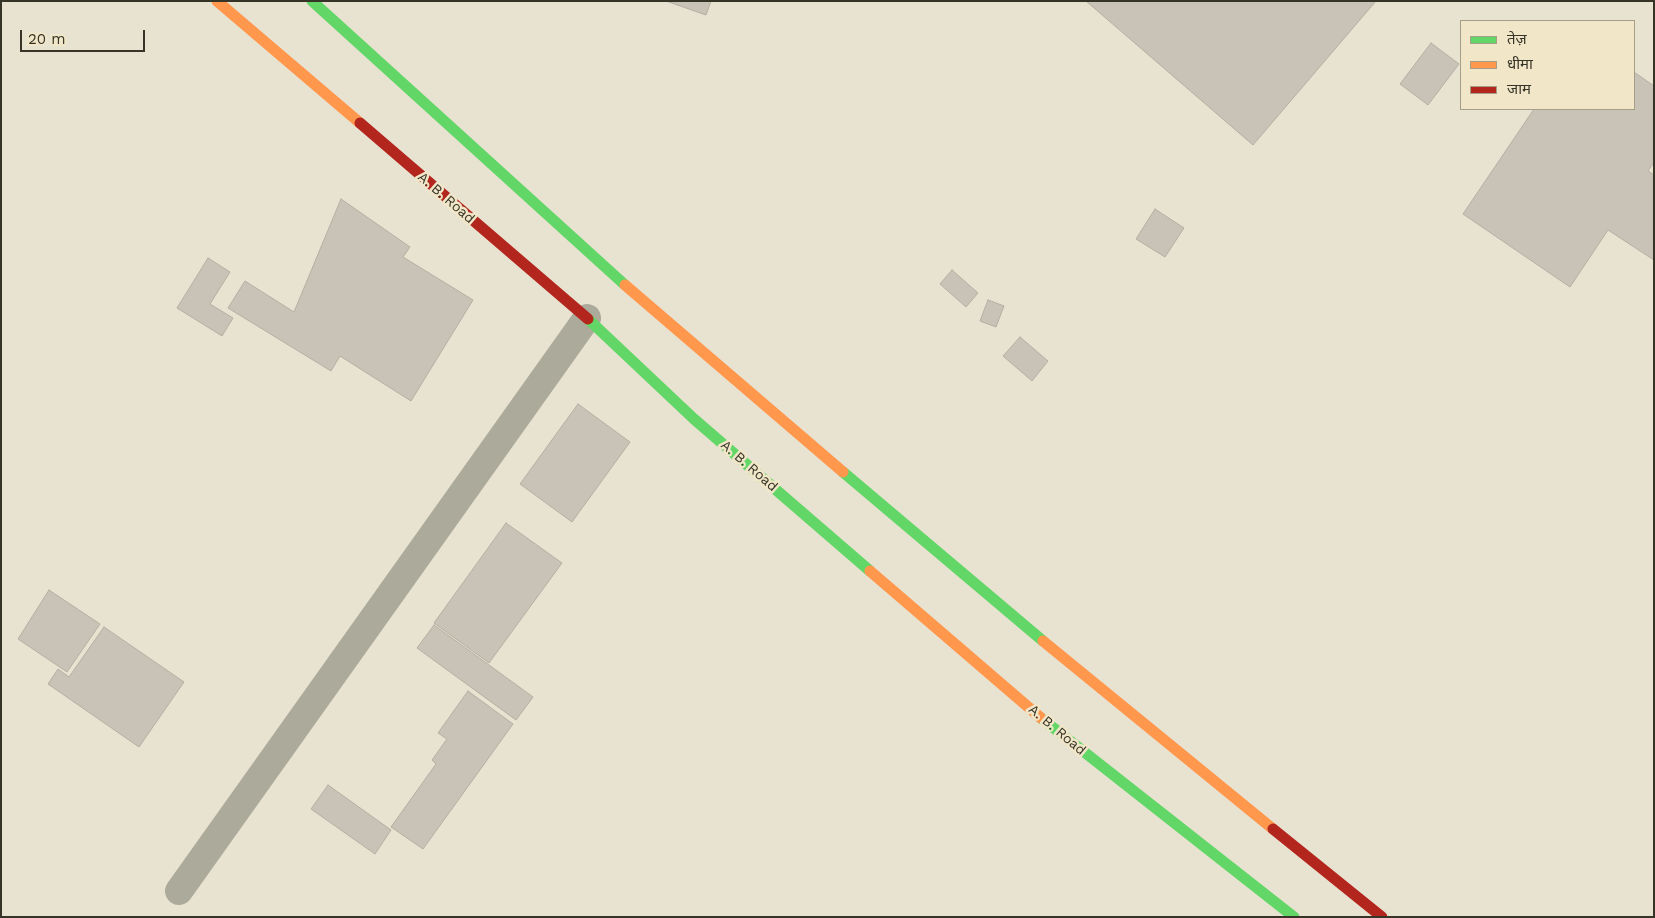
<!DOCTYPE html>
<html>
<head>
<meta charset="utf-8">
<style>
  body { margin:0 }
  #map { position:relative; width:1655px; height:918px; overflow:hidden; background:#e8e2d1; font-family:"Work Sans","Noto Sans Devanagari",sans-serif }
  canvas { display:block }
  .frame { position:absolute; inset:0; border:2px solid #363327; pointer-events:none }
  .legend { position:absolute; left:1460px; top:20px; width:175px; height:90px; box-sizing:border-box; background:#f1e7c8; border:1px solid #a69f88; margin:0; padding:6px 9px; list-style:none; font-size:15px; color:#363327 }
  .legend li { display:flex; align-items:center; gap:10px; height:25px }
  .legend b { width:25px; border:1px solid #a69f88 }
  .scale { position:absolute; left:20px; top:30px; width:125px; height:22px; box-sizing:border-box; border:2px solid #363327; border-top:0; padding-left:6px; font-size:15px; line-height:18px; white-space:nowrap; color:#363327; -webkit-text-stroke:4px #f1e7c8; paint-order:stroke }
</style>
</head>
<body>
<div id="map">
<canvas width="1655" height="918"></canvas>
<div class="frame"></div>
<ul class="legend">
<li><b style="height:6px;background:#63d668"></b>तेज़</li>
<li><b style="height:6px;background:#ff974d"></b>धीमा</li>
<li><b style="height:6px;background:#b3261e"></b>जाम</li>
</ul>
<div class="scale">20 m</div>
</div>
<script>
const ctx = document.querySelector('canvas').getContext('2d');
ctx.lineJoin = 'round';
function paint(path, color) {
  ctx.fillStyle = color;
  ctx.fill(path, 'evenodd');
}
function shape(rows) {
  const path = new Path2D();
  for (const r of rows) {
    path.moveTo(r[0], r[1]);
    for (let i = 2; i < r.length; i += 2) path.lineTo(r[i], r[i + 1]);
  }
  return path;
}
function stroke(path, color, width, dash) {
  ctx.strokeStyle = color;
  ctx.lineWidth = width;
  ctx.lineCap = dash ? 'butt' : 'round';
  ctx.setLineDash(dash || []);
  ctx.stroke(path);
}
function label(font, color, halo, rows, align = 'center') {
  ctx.font = font + ' "Work Sans",sans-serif';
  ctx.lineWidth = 5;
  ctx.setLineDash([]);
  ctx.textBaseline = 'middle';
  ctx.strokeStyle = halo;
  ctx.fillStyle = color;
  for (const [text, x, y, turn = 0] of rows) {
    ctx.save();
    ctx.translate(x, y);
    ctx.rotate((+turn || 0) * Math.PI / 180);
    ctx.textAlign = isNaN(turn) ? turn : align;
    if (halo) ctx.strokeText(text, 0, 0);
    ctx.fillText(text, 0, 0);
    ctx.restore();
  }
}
const building = shape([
  [666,1,711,1,706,15,666,1],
  [1086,1,1376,1,1253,145,1086,1],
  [1431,43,1459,64,1428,105,1400,84,1431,43],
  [1634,72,1654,86,1654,162,1648,171,1654,175,1654,260,1608,230,1570,287,1463,214,1534,109,1634,109,1634,72],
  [341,199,410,247,403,257,473,300,411,401,340,356,331,371,228,308,245,281,294,312,341,199],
  [1155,209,1184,228,1165,257,1136,239,1155,209],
  [208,258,230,272,210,304,233,318,222,336,177,308,208,258],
  [952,270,978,293,966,307,940,284,952,270],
  [988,300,1004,306,996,327,980,321,988,300],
  [1020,337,1048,361,1032,381,1003,356,1020,337],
  [578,404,630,442,572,522,520,484,578,404],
  [506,523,562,563,489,663,434,623,506,523],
  [49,590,100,624,67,672,18,639,49,590],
  [434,625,533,697,516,720,417,648,434,625],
  [104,627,184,682,139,747,48,684,58,669,69,677,104,627],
  [468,691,513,724,423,849,391,827,436,764,432,760,447,739,438,733,468,691],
  [328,785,391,830,375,854,311,809,328,785]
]);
paint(building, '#c9c2b6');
stroke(building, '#b5aea2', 1);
stroke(shape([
  [179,891,587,318]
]), '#acaa9b', 28);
stroke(shape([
  [312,1,625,285],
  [588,319,694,419,870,571],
  [843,472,1043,641],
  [1041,718,1294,917]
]), '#63d668', 11);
stroke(shape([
  [217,1,360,123],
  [625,285,843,472],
  [870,571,1041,718],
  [1043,641,1273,829]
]), '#ff974d', 11);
stroke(shape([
  [360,123,588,319],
  [1273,829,1382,917]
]), '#b3261e', 11);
label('14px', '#363327', '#f1e7c8', [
  ["A. B. Road",446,198,41],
  ["A. B. Road",749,466,41],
  ["A. B. Road",1057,730,40]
]);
</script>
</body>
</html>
